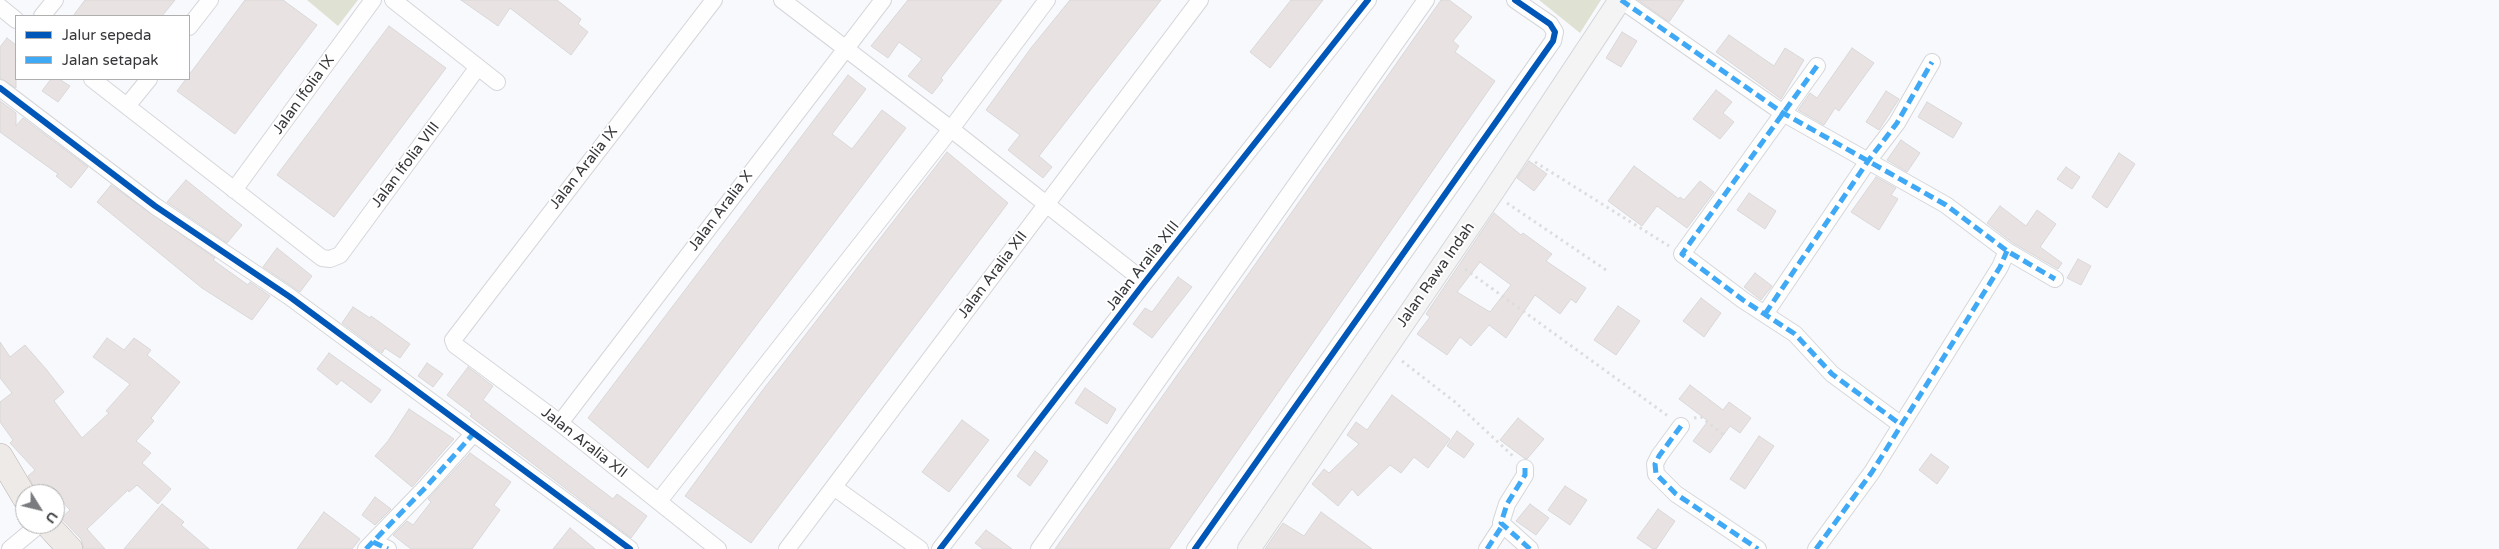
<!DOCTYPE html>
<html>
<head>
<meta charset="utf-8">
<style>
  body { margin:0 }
  #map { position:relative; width:2499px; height:549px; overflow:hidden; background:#f8f9fd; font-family:"Varela Round",sans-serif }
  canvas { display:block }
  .legend { position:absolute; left:15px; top:15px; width:175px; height:65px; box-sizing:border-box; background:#fff; border:1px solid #afafb0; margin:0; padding:6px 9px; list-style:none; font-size:15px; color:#36373a }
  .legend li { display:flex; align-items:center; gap:10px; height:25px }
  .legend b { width:25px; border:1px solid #afafb0 }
  .north { position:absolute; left:15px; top:484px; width:50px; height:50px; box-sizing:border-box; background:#fff; border:1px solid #afafb0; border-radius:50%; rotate:126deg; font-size:14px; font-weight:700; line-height:20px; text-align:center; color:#36373a }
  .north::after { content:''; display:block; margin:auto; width:18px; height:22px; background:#7a7b7e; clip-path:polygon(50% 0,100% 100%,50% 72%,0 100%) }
</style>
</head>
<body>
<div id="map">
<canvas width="2499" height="549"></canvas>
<ul class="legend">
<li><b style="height:6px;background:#0057b8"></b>Jalur sepeda</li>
<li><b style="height:6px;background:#3fa9f5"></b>Jalan setapak</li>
</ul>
<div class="north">U</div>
</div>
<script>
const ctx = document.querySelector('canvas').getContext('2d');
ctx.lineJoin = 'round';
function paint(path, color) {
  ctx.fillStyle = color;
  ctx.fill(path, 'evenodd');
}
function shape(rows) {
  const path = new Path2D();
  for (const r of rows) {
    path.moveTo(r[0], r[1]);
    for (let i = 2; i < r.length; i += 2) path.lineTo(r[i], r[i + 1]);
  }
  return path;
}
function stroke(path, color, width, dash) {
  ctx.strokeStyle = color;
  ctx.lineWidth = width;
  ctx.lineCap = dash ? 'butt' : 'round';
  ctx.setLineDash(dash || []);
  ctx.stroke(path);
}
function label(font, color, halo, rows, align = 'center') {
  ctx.font = font + ' "Varela Round",sans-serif';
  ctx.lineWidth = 4;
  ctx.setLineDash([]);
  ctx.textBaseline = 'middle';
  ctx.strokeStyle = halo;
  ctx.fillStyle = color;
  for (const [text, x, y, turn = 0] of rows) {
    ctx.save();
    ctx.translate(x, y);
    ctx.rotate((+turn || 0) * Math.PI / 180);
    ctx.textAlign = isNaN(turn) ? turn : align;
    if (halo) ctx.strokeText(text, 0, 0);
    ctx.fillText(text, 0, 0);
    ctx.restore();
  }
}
paint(shape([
  [307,0,358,0,338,26],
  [1539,0,1601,0,1580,33]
]), '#dfe2d3');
const building = shape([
  [85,0,175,0,162,16,73,16,85,0],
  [245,0,283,0,317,25,235,134,177,91,186,79,189,79,189,75,245,0],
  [461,0,557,0,581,19,578,24,588,32,571,55,510,8,498,26,461,0],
  [908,0,1002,0,941,78,943,80,932,94,908,76,922,59,899,42,888,58,871,46,908,0],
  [1070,0,1161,0,1039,156,1052,167,1043,178,1008,150,1020,135,986,110,1031,48,1070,0],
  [1291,0,1323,0,1270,68,1250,52,1291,0],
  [1441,0,1449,0,1472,17,1453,41,1459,46,1455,52,1495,81,1169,549,1055,549,1441,0],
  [1638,0,1684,0,1669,22,1638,0],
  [389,26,446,68,334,217,277,175,389,26],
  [1622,32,1637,41,1621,67,1606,58,1622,32],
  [1729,35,1774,66,1785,48,1804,60,1781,99,1716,52,1729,35],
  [7,38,16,45,16,88,0,78,0,47,7,38],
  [1852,48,1874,63,1839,111,1835,108,1824,125,1798,110,1810,93,1817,98,1852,48],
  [848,75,866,89,832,134,852,149,882,110,906,128,648,468,588,418,848,75],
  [51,79,59,79,70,86,58,102,42,91,51,79],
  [1716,90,1732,102,1723,113,1734,122,1720,139,1693,119,1716,90],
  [1886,91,1899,99,1879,130,1866,122,1886,91],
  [0,101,16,113,16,126,23,118,88,167,71,188,56,176,58,174,0,132,0,101],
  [1927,102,1962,123,1953,138,1918,117,1927,102],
  [1901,140,1920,153,1907,172,1887,160,1901,140],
  [947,152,1008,203,751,543,685,496,762,391,947,152],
  [2119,153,2135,164,2107,208,2092,197,2119,153],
  [1529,161,1547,174,1534,191,1517,178,1529,161],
  [1634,166,1679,199,1680,197,1684,200,1700,181,1714,192,1687,228,1657,206,1642,226,1608,201,1634,166],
  [2066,167,2080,177,2072,189,2057,179,2066,167],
  [1876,177,1896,188,1891,195,1898,199,1879,230,1851,212,1876,177],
  [186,180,242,225,227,243,167,202,186,180],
  [111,185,215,258,213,260,248,285,250,282,270,296,252,320,202,288,97,202,111,185],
  [1749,193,1776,211,1765,229,1737,210,1749,193],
  [2000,206,2026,226,2037,210,2056,224,2040,247,2062,263,2058,269,2013,243,1987,223,2000,206],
  [1494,213,1521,235,1523,233,1552,254,1546,261,1586,288,1576,303,1571,299,1560,314,1535,295,1506,338,1489,325,1471,346,1460,337,1447,355,1417,334,1430,317,1426,314,1494,213],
  [1480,262,1511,285,1490,312,1457,292,1480,262],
  [277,248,312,276,300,292,263,267,277,248],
  [2078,259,2091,266,2081,285,2067,278,2078,259],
  [1755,273,1772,286,1761,300,1744,287,1755,273],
  [1178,277,1192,287,1152,338,1133,324,1145,308,1152,312,1178,277],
  [1701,298,1721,313,1704,337,1683,321,1701,298],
  [1618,306,1640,321,1616,355,1594,340,1618,306],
  [353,307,370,318,371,316,410,344,400,358,385,348,382,353,342,323,353,307],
  [107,338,124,350,134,338,151,350,147,355,180,382,151,418,154,421,136,441,151,453,142,463,171,489,158,504,137,485,129,492,128,490,87,529,105,549,84,549,81,539,61,518,70,510,55,494,38,494,28,476,35,470,10,443,13,440,0,422,0,402,12,393,0,378,0,342,10,357,25,345,46,369,64,392,54,401,82,438,109,413,106,411,130,384,93,357,107,338],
  [329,353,381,390,371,403,341,380,337,385,317,369,329,353],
  [427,363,443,374,433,387,418,376,427,363],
  [468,367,493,386,483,400,613,499,617,494,647,516,631,538,470,416,472,414,447,395,468,367],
  [1690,385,1723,410,1729,402,1751,418,1740,433,1730,426,1710,453,1693,441,1708,421,1679,399,1690,385],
  [1085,388,1116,409,1107,424,1075,403,1085,388],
  [1392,395,1450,439,1428,468,1414,457,1401,473,1390,465,1358,496,1352,489,1338,506,1312,484,1324,469,1329,473,1359,444,1347,435,1356,422,1367,430,1392,395],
  [409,409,454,439,412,487,375,456,388,441,409,409],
  [1518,418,1544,439,1527,459,1524,458,1500,440,1518,418],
  [962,420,989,440,949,492,922,472,962,420],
  [1457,431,1474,444,1464,458,1447,446,1457,431],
  [1759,436,1774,446,1745,489,1730,479,1759,436],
  [1035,451,1048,461,1030,486,1017,476,1035,451],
  [470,453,511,482,494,505,500,510,472,549,411,549,393,535,407,521,413,525,431,502,428,499,470,453],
  [1931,454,1949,467,1937,484,1919,470,1931,454],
  [1565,486,1587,500,1570,525,1548,510,1565,486],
  [375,497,391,509,375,525,362,515,375,497],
  [162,504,184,522,181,525,209,549,124,549,162,504],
  [1530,504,1549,518,1536,535,1516,521,1530,504],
  [1658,509,1675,521,1656,549,1653,549,1637,538,1658,509],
  [324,512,360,539,352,549,297,549,324,512],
  [1321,512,1372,549,1265,549,1283,523,1304,536,1321,512],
  [570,528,595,549,553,549,570,528],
  [986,530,1012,549,983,549,975,543,986,530]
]);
paint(building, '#e8e3e2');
stroke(building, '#d9d7d8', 1);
const street = shape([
  [393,0,497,82],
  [714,0,453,340,455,345,560,423,718,549],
  [782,0,951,129,1145,282],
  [1621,0,1783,113,1946,205,2007,251,2055,279],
  [0,7,16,20],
  [42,16,55,0],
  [189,27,210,0],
  [1817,66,1682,254,1743,300,1795,334,1832,374,1900,424],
  [92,79,322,258,330,259,340,255,478,67],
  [0,88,155,206,290,297,630,549],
  [127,106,149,79],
  [234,190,373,0],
  [1765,314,1868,161,1897,123,1932,62],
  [560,423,883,0],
  [1681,426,1659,456,1655,464,1656,474,1676,494,1758,549],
  [1525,468,1525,475,1507,504,1501,523,1530,549],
  [835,488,920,549],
  [659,501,951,129,1047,0],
  [373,542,388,549],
  [10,549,40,524],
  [366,549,426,487,473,434],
  [787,549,1200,0],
  [940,549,1145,282,1368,0],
  [1039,549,1426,0],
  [1195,549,1553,41,1555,32,1550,24,1515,0],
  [1487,549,1502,526],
  [1816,549,1872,472,2000,267,2007,251]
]);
const secondary = shape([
  [1249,549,1492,193,1620,0]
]);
const primary = shape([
  [0,456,25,498],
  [47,524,70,549]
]);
stroke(street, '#d5d6d9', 18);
stroke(secondary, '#d5d6d9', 24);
stroke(primary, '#b9b2af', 26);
stroke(shape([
  [1535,162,1669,246],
  [1507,203,1609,272],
  [1465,269,1668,416],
  [1402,361,1455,402,1514,457],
  [1694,418,1701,417,1724,435]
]), '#ddddde', 3, [2.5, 4]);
stroke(street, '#fefeff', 16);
stroke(secondary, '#f5f4f4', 22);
stroke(primary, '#eeeae8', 25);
stroke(shape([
  [1621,0,1783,113,1946,205,2007,251,2055,279],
  [1817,66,1682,254,1743,300,1795,334,1832,374,1900,424],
  [1765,314,1868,161,1897,123,1932,62],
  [1681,426,1659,456,1655,464,1656,474,1676,494,1758,549],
  [1525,468,1525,475,1507,504,1501,523,1530,549],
  [373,542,388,549],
  [366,549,426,487,473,434],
  [1487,549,1502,526],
  [1816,549,1872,472,2000,267,2007,251]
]), '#3fa9f5', 5, [10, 5]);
stroke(shape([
  [0,88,155,206,290,297,630,549],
  [940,549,1145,282,1368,0],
  [1195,549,1553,41,1555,32,1550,24,1515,0]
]), '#0057b8', 6);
label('15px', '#36373a', '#fff', [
  ["Jalan Ifolia IX",304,95,-54],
  ["Jalan Ifolia VIII",406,165,-53],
  ["Jalan Aralia IX",584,168,-52],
  ["Jalan Aralia X",721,211,-53],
  ["Jalan Aralia XIII",1143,266,-52],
  ["Jalan Aralia XII",993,275,-53],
  ["Jalan Rawa Indah",1436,275,-55],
  ["Jalan Aralia XII",584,443,38]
]);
</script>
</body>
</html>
